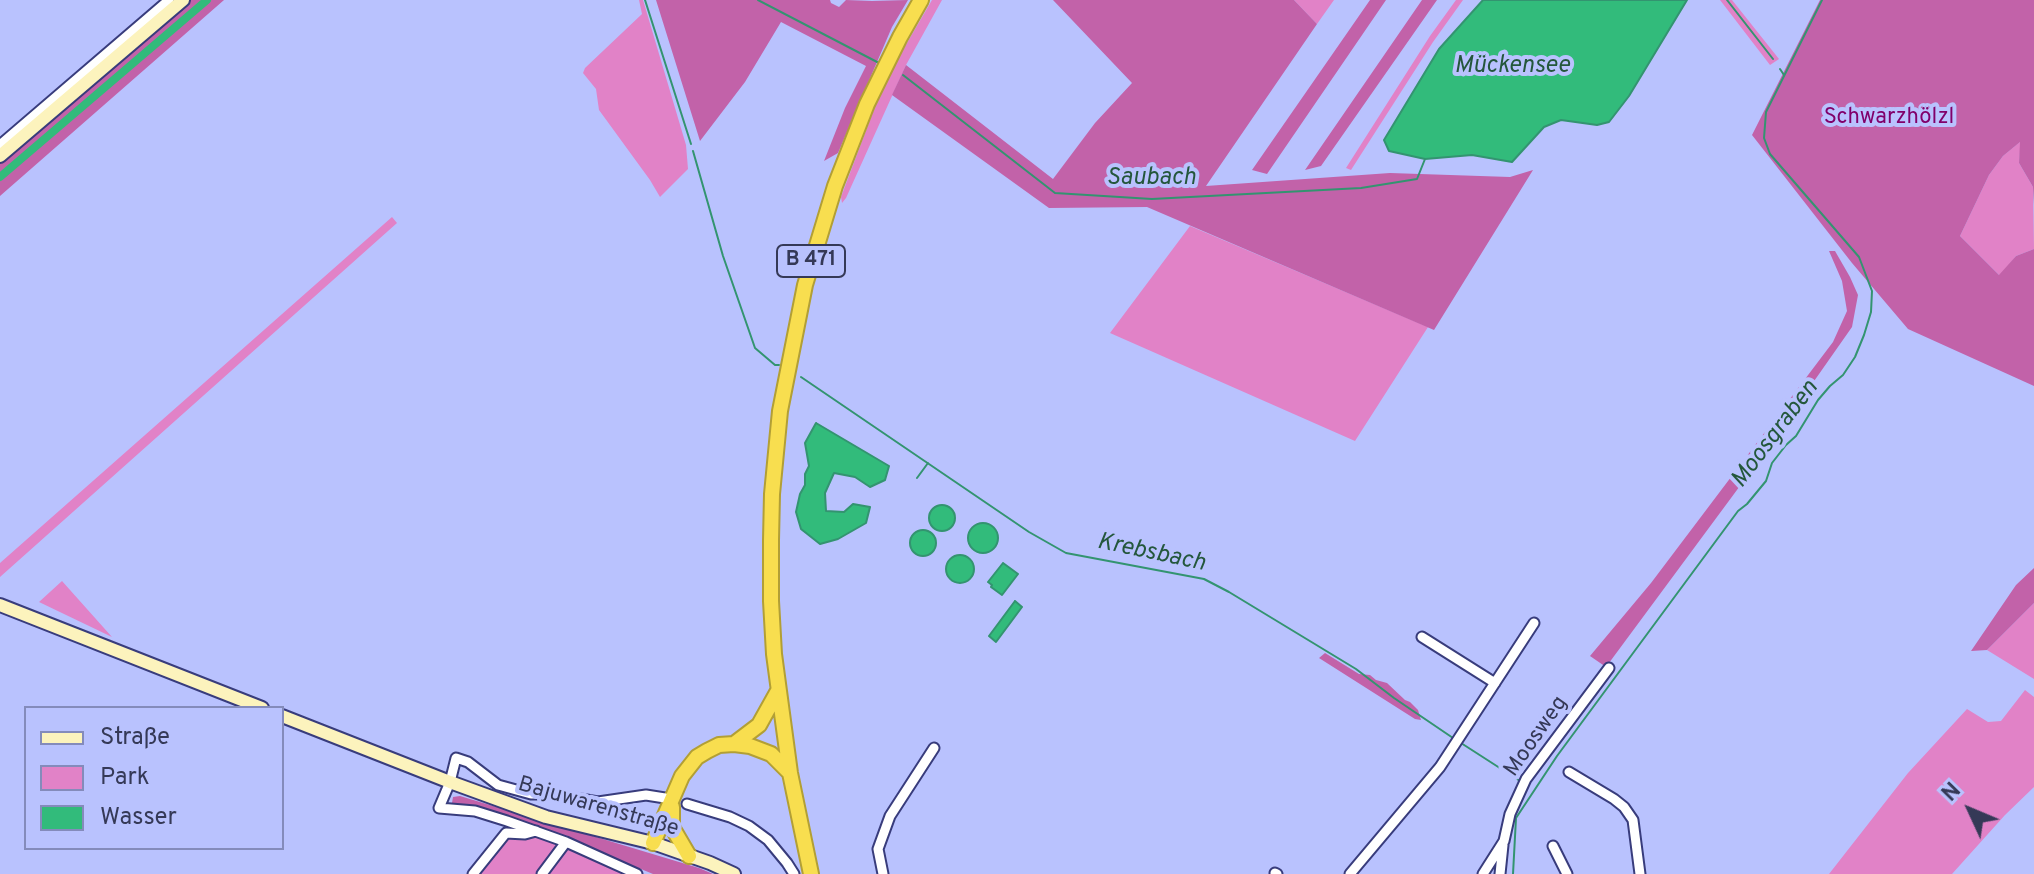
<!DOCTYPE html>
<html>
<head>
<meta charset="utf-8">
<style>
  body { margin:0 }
  #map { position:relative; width:2034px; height:874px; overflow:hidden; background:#b9c2fe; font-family:Overpass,sans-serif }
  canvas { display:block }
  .legend { position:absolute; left:24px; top:706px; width:260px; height:144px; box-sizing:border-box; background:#b9c2fe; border:2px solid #848bbb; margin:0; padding:10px 14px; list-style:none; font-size:24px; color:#353957 }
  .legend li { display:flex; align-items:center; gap:16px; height:40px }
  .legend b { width:40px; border:2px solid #848bbb }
  .north { position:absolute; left:1930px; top:770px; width:80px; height:80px; -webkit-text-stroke:6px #b9c2fe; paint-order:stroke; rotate:314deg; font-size:22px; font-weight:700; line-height:32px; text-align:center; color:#353957 }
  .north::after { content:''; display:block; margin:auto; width:28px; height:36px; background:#353957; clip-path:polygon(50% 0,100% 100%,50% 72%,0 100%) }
</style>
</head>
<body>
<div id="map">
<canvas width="2034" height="874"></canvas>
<ul class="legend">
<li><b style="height:10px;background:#fcf3bd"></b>Straße</li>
<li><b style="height:22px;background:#e182c7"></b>Park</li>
<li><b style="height:22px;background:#32bb7b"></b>Wasser</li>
</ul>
<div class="north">N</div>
</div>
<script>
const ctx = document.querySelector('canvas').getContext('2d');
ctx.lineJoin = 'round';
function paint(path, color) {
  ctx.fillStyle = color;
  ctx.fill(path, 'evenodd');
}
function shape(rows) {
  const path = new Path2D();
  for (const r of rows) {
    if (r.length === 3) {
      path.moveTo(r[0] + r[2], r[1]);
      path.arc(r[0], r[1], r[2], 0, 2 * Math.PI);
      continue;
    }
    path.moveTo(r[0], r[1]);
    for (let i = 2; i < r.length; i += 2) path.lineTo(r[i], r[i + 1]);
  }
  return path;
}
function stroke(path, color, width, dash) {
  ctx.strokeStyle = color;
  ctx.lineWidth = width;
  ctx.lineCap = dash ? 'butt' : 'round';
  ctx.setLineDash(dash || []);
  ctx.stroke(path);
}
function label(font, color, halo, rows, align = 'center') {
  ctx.font = font + ' Overpass,sans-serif';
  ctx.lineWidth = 8;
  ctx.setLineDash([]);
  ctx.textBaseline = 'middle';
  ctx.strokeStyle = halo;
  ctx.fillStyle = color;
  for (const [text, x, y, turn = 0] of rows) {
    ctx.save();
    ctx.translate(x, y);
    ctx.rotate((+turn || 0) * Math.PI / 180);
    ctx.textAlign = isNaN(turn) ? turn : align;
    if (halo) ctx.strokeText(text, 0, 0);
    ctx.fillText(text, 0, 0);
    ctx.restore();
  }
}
paint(shape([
  [639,0,643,0,646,10,686,145,688,169,660,197,650,180,599,110,596,89,583,73,585,68,642,14],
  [932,0,942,0,906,65,846,198,842,203,841,197,876,104,897,60],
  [1294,0,1334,0,1317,24],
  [1456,0,1463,0,1433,42,1351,170,1346,168,1430,36],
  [1720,0,1732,0,1779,59,1770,65],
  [2021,141,2019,163,2033,187,2034,249,2016,256,2000,276,1960,236,1989,175,2003,156],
  [392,217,397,223,0,577,0,563],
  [1190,226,1428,327,1355,441,1110,333],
  [62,581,112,637,39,602],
  [2034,603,2034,679,1987,650],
  [2025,690,2034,697,2034,787,2005,815,1952,874,1829,874,1908,773,1967,709,1988,722,2001,721],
  [505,829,538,833,627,871,625,874,468,874]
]), '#e182c7');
paint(shape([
  [189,0,224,0,0,196,0,162],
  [656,0,830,0,831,3,839,7,846,0,872,1,908,0,892,27,838,153,824,161,845,108,866,66,781,22,745,82,700,141],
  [1053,0,1294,0,1317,24,1206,186,1390,173,1510,177,1533,170,1434,330,1147,207,1049,208,892,95,906,65,1053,179,1095,123,1132,83],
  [1370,0,1386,0,1267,174,1252,170],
  [1422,0,1437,0,1321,166,1305,170],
  [1820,0,2034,0,2034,205,2033,187,2019,163,2020,142,2003,156,1989,175,1960,236,1999,275,2016,256,2034,249,2034,386,1908,329,1852,263,1752,135],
  [1829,251,1835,251,1850,277,1858,295,1852,327,1751,471,1606,667,1590,656,1651,583,1833,342,1847,311,1842,281],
  [2034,568,2034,603,1987,650,1971,651,2016,585],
  [1325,653,1359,674,1370,675,1376,680,1387,683,1405,700,1410,702,1418,710,1421,720,1415,719,1319,658],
  [460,796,699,868,713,874,653,874,544,829,478,809,452,803,453,797]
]), '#c262a9');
const water = shape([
  [1483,0,1687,0,1629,96,1609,122,1597,125,1561,120,1544,127,1512,162,1472,155,1425,159,1389,151,1384,140,1439,49,1483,0],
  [816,423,889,466,885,480,870,487,855,477,834,473,825,493,826,511,844,512,853,504,870,507,866,523,838,539,820,544,801,529,796,512,800,494,805,485,805,474,809,466,805,443,816,423],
  [942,518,13],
  [983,538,15],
  [923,543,13],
  [960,569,14],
  [1003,563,1018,574,1002,595,991,587,992,585,988,582,1003,563],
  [1015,601,1022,607,996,642,989,636,1015,601]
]);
paint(water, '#32bb7b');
stroke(water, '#339470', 2);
stroke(shape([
  [645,0,691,144],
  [758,0,879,63],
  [1727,0,1773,59],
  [1780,69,1784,75],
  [903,75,1055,193,1152,199,1361,188,1417,179,1425,159],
  [693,151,723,256,755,348,775,365,779,365],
  [801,377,1029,532,1066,553,1204,579,1229,592,1356,669,1394,698,1453,738],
  [917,478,928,463],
  [1461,743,1520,781],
  [1513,874,1516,818,1557,756,1738,511,1747,504,1766,481,1772,463,1786,445,1796,436,1818,400,1830,386,1843,375,1855,357,1864,335,1871,312,1872,291,1859,257,1770,154,1764,138,1766,112,1822,0]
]), '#339470', 2);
stroke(shape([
  [0,177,207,0]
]), '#32bb7b', 8);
const minor = shape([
  [0,145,169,0],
  [1422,637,1495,683],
  [1569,772,1614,799,1624,807,1633,820,1640,874],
  [687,804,730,817,749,826,768,840,787,863,794,874],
  [1553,846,1567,874],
  [1275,873,1277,874],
  [473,874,506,833,525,834,536,831],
  [542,874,566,842],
  [637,874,566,842,507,821,475,811,439,808,450,782,456,758,468,762,498,785,531,794,552,794,598,802,646,795,665,798],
  [883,874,878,849,890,816,934,748],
  [1350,874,1440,767,1534,623],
  [1483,874,1504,841,1510,814,1526,779,1609,668],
  [1500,874,1503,845]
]);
const secondary = shape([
  [0,156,183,0],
  [0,605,262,708],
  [282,716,450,782,546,817,653,843,710,863,734,874]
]);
const trunk = shape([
  [734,744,759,725,778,691],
  [672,807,672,827,689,856],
  [653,843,682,776,697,757,707,751,719,745,734,744,750,746,771,754,789,772],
  [811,874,790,773,774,654,771,601,771,540,772,494,780,411,805,285,835,186,867,104,900,37,921,0]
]);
stroke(minor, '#383c7c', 13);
stroke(secondary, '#383c7c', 16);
stroke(trunk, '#b29f35', 18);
stroke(minor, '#fff', 9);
stroke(secondary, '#fcf3bd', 12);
stroke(trunk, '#f8de4f', 14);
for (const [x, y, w] of [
  [811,261,68]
]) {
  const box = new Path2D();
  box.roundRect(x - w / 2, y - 16, w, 32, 6);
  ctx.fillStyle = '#b9c2fe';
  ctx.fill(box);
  stroke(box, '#353957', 2);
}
label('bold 20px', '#353957', null, [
  ["B 471",811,261]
]);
label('22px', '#81006b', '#b9c2fe', [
  ["Schwarzhölzl",1889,119]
]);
label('22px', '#353957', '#b9c2fe', [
  ["Moosweg",1537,737,-55],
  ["Bajuwarenstraße",598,808,16]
]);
label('italic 24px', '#24573c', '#b9c2fe', [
  ["Mückensee",1512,67],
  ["Saubach",1151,179],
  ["Moosgraben",1776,435,-53],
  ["Krebsbach",1151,554,12]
]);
</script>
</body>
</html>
